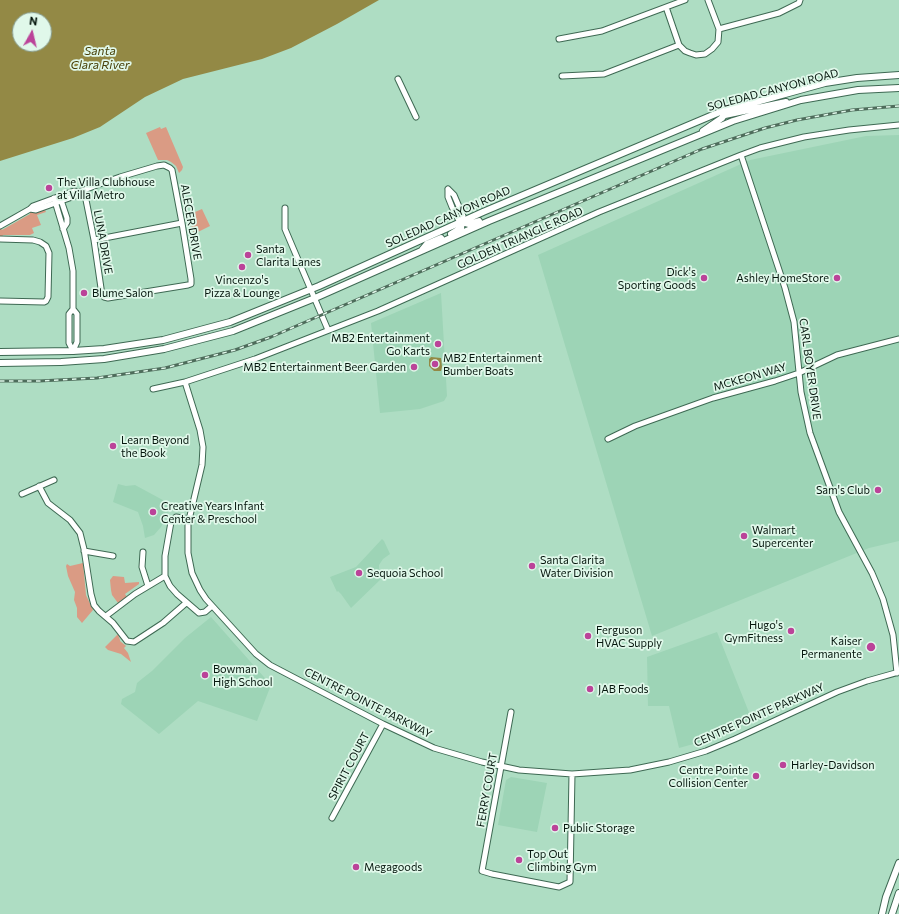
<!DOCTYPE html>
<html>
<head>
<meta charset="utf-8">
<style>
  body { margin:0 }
  #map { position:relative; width:899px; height:914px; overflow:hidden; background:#aeddc3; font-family:Commissioner,sans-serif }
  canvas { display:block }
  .north { position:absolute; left:12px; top:12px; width:40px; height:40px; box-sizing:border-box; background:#e0f8ea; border:1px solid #889e92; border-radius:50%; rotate:8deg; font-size:11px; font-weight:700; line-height:16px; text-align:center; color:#05160d }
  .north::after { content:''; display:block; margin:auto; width:14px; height:18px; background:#bb4399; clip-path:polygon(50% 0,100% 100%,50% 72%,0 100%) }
</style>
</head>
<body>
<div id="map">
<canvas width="899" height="914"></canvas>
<div class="north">N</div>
</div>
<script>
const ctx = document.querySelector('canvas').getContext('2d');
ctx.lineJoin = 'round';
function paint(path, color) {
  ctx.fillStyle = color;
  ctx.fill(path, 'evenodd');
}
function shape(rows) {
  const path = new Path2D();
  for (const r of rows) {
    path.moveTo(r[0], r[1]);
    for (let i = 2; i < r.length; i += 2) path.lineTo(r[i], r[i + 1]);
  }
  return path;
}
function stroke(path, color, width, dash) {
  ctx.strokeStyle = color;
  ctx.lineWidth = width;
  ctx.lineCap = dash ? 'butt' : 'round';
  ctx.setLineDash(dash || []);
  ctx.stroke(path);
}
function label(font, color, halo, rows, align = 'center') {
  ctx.font = font + ' Commissioner,sans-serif';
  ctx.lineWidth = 3.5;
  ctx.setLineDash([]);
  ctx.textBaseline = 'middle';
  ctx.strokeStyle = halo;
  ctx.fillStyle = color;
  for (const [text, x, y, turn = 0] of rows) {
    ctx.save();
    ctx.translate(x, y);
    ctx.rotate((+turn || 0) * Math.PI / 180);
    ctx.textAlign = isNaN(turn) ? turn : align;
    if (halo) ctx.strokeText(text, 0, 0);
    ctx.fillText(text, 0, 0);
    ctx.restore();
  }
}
paint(shape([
  [899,135,899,541,869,548,652,636,538,255,750,160,866,136],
  [441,293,447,396,444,401,420,409,380,413,371,323],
  [118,484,126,486,135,485,172,505,161,527,154,535,145,538,143,526,138,512,113,502],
  [382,539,384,541,390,554,383,559,379,565,379,571,381,579,351,608,341,594,338,591,337,592,330,577,356,567],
  [211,617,271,685,257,721,198,701,159,734,121,704,122,699,135,692,137,683,143,678,152,671,185,638],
  [717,632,752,720,708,740,679,748,669,706,648,706,647,657],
  [511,777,547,783,537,832,498,825,506,780]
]), '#9dd4b6');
paint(shape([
  [160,127,161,129,166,127,183,167,182,170,179,173,176,166,171,162,167,160,158,160,146,133],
  [202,209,210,226,194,234,188,215],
  [45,210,46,212,37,215,41,225,32,228,34,233,30,235,3,235,2,237,0,237,0,229,1,228,2,230,30,214,30,212],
  [83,563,86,595,93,610,82,623,77,617,77,608,74,600,75,592,68,576,66,566,67,564,70,566],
  [113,576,124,577,125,583,139,582,139,584,125,594,127,597,118,603,112,595,111,590,110,580],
  [118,634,120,640,120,641,126,646,124,648,128,653,131,662,121,654,108,650,105,647]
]), '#da9b84');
paint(shape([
  [0,0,379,0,337,24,291,48,262,59,183,79,145,97,100,127,73,138,0,161],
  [20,20,44,20,44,44,20,44],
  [431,357,441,358,442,367,441,371,434,371,429,366,429,359]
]), '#938945');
const minor = shape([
  [708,0,719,29],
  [666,7,679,45],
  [559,39,602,31,685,0],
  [562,76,604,74,679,45,685,51,690,53,696,55,705,54,712,49,718,42,719,29,779,13,799,3,800,0],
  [398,79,416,117],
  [741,155,785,288,794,322,801,392,810,433,839,512,872,573,883,599,893,635,897,673],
  [448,189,454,195,463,216,462,222,458,219,452,207,448,197,448,189],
  [74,191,79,192,75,196,36,210,30,209,33,206,74,191],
  [79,192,97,185,120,177,157,166,164,165,170,168,172,170,182,223,191,279,191,284,188,285,108,298,104,297,102,295,94,240,84,190],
  [54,198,69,248,73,271,73,309,77,314,77,342,73,351],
  [61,200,67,218,67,223,63,229],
  [285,208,285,229,328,330],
  [0,226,30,209],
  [0,239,33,240,40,242,46,246,49,253,48,297,46,301,44,302,0,301],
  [94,240,182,223],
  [73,309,69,314,69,343,73,351],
  [185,382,200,430,203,447,202,465,188,524,188,553,192,573,200,590,206,599,256,654,270,665,383,724,434,748,482,762,519,770,572,774,630,770,669,762,706,751,735,739,837,692,867,681,899,672],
  [153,389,185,382,255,359,378,311,599,212,741,155,760,148,804,137,849,130,899,125],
  [608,439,635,426,713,398,775,381,799,373,837,355,899,339],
  [39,486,48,503,70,520,80,533,84,549,91,594,94,605,99,611,113,623,127,641,134,642,163,623,186,603],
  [22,494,54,480],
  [189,519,176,517,171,522,165,556,165,576,170,586,177,594,199,613,205,612,212,606],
  [84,551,113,556],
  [143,552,142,567,148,586],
  [106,616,135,594,165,576],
  [511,712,482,871,492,874,559,887,570,882,572,774],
  [332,818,383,724]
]);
const major = shape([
  [720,112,725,115,786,102],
  [703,131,722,118,727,111],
  [451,234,461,228,462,222,469,224,479,221],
  [422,250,427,244,441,238],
  [0,352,73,351,104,349,163,340,230,322,319,286,483,212,720,112,825,83,857,78,899,75],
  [0,363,61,362,104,359,164,349,233,331,315,298,489,221,733,121,801,100,858,90,899,88],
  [882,914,886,897,899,863],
  [892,914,899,893]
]);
stroke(minor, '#3e6953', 7);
stroke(major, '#3e6953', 8);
stroke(minor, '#fff', 5);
stroke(major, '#fff', 6);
const rail = shape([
  [0,381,39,381,97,378,165,368,235,350,271,337,702,149,765,128,797,120,852,110,899,106]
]);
stroke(rail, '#4e6c5b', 3);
stroke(rail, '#e0f8ea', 1.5, [4.5]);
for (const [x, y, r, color] of [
  [49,188,4,"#bb4399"],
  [248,255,4,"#bb4399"],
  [242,267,4,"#bb4399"],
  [704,278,4,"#bb4399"],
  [837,278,4,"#bb4399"],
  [84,293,4,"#bb4399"],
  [438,344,4,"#bb4399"],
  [435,364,4,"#bb4399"],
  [414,367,4,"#bb4399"],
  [113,446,4,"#bb4399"],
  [878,490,4,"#bb4399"],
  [153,512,4,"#bb4399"],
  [744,536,4,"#bb4399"],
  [532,566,4,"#bb4399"],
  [359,573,4,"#bb4399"],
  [791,631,4,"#bb4399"],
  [588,636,4,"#bb4399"],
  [871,647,5,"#bb4399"],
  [205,675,4,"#bb4399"],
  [590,689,4,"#bb4399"],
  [783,765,4,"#bb4399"],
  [756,776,4,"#bb4399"],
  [555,828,4,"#bb4399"],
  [519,860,4,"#bb4399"],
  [356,867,4,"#bb4399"]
]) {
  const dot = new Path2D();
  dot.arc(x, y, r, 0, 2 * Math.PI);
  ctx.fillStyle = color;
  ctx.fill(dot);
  stroke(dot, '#e0f8ea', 1.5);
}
label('11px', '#05160d', '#e0f8ea', [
  ["SOLEDAD CANYON ROAD",773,90,-15],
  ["SOLEDAD CANYON ROAD",448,217,-24],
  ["ALECER DRIVE",191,222,80],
  ["GOLDEN TRIANGLE ROAD",520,238,-24],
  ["LUNA DRIVE",103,242,80],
  ["CARL BOYER DRIVE",810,369,82],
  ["MCKEON WAY",750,377,-16],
  ["CENTRE POINTE PARKWAY",368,703,27],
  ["CENTRE POINTE PARKWAY",759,715,-24],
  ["SPIRIT COURT",349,766,-62],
  ["FERRY COURT",487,790,-80]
]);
label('11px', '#05160d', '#e0f8ea', [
  ["The Villa Clubhouse",57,182],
  ["at Villa Metro",57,195],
  ["Santa",256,249],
  ["Clarita Lanes",256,262],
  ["Dick's",696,272,"right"],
  ["Sporting Goods",696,285,"right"],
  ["Ashley HomeStore",829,278,"right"],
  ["Vincenzo's",242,280,"center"],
  ["Pizza & Lounge",242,293,"center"],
  ["Blume Salon",92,293],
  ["MB2 Entertainment",430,338,"right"],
  ["Go Karts",430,351,"right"],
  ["MB2 Entertainment",443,358],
  ["Bumber Boats",443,371],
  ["MB2 Entertainment Beer Garden",406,367,"right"],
  ["Learn Beyond",121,440],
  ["the Book",121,453],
  ["Sam's Club",870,490,"right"],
  ["Creative Years Infant",161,506],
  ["Center & Preschool",161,519],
  ["Walmart",752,530],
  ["Supercenter",752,543],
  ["Santa Clarita",540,560],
  ["Water Division",540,573],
  ["Sequoia School",367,573],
  ["Hugo's",783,625,"right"],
  ["GymFitness",783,638,"right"],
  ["Ferguson",596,630],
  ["HVAC Supply",596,643],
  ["Kaiser",862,641,"right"],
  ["Permanente",862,654,"right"],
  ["Bowman",213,669],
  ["High School",213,682],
  ["JAB Foods",598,689],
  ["Harley-Davidson",791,765],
  ["Centre Pointe",748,770,"right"],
  ["Collision Center",748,783,"right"],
  ["Public Storage",563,828],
  ["Top Out",527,854],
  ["Climbing Gym",527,867],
  ["Megagoods",364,867]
], 'left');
label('italic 12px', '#484008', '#e0f8ea', [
  ["Santa",100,51],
  ["Clara River",100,65]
]);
</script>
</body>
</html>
